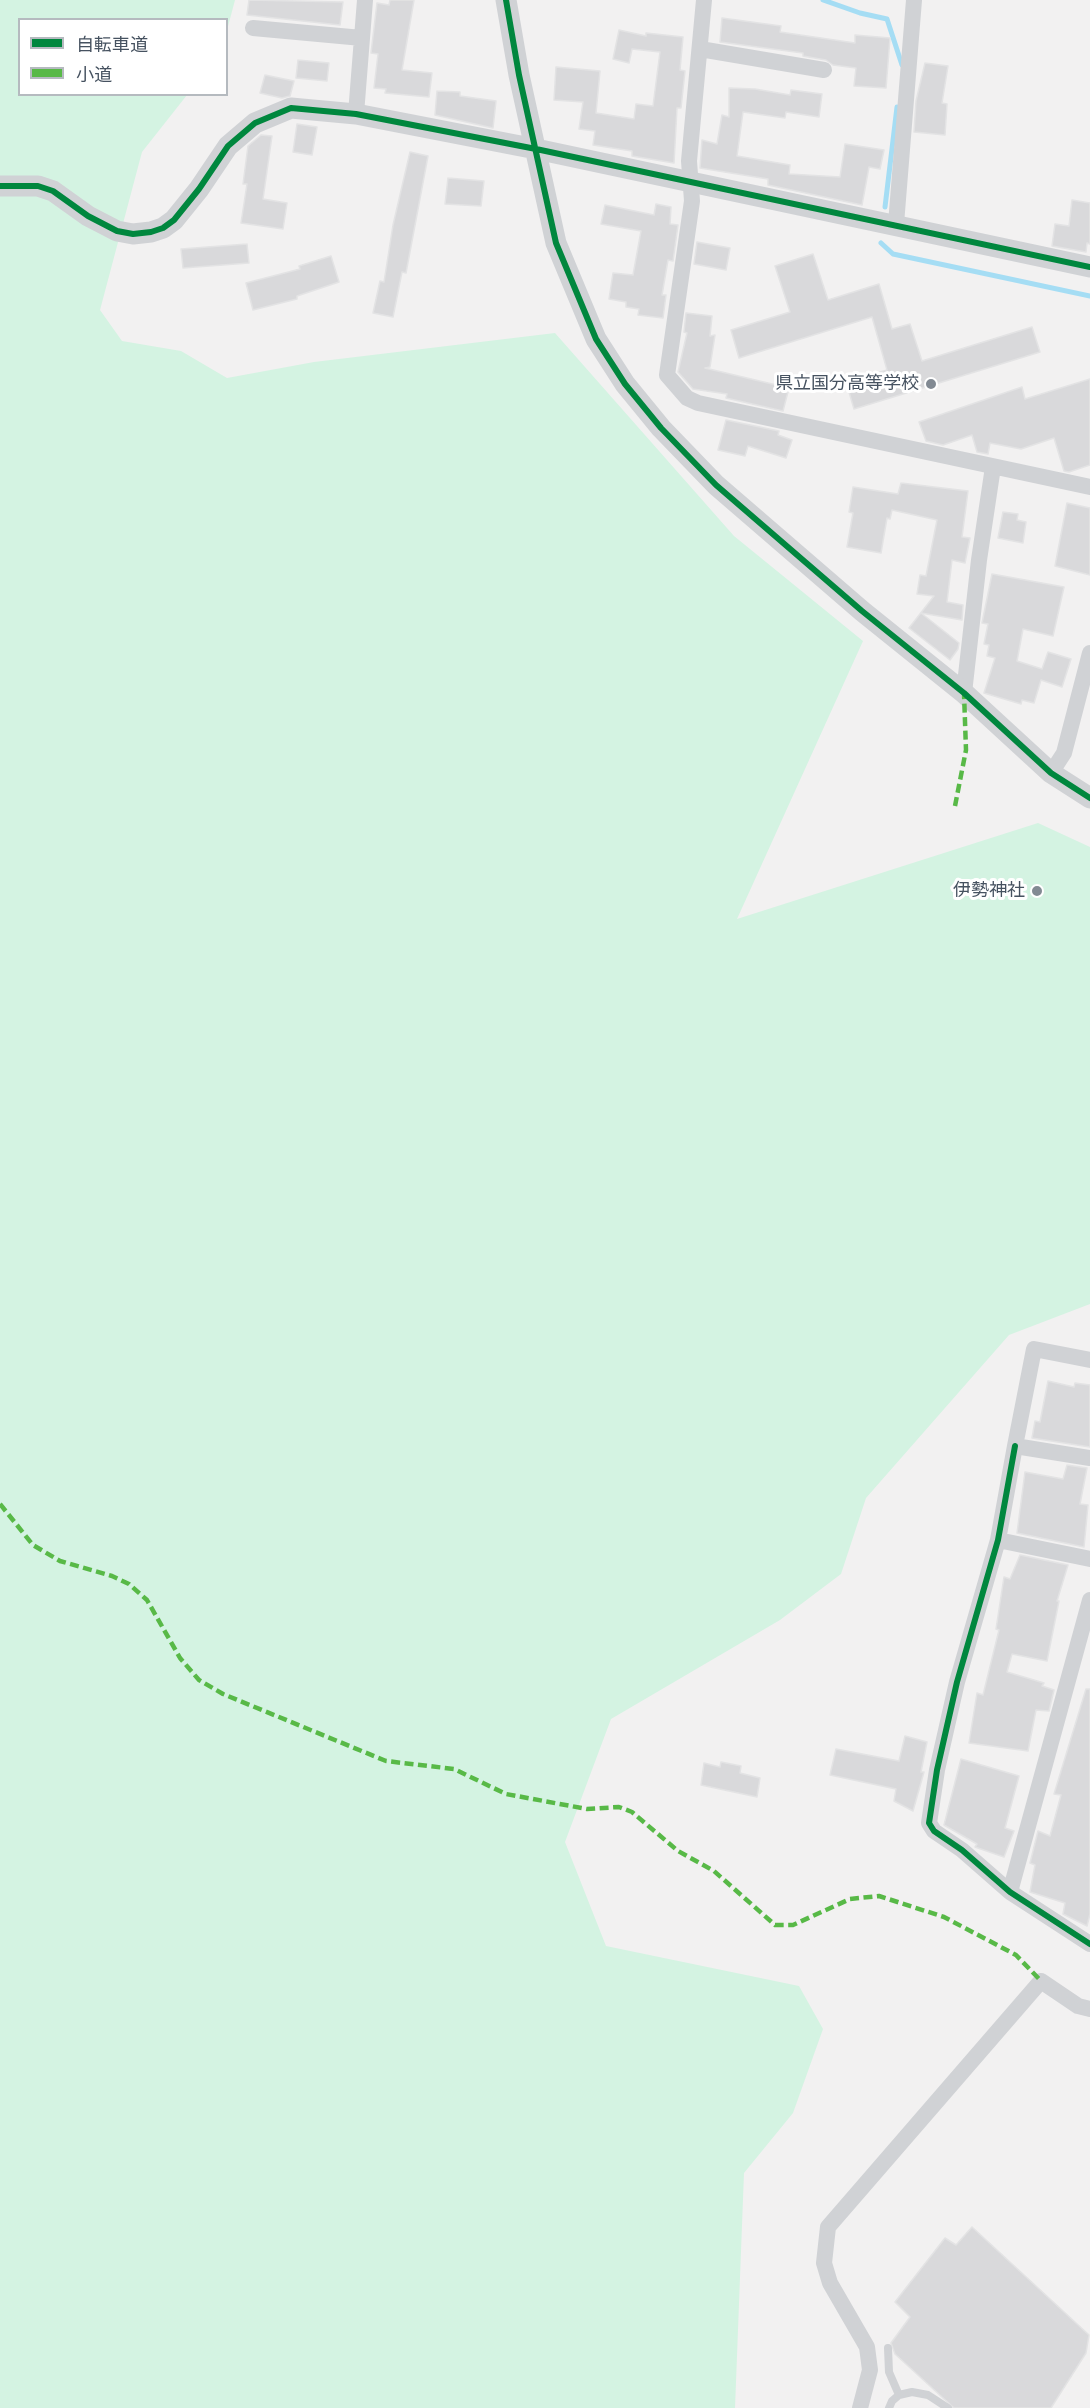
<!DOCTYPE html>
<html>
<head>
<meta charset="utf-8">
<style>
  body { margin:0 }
  #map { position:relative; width:1090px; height:2408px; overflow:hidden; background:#f2f1f1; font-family:"Fira Sans","Noto Sans JP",sans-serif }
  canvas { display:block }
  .legend { position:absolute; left:18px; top:18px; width:210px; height:78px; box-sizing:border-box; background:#fff; border:2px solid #b5babf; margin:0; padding:8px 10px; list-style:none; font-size:18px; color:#465260 }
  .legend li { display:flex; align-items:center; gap:12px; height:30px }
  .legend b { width:30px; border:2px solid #b5babf }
</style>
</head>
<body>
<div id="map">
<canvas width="1090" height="2408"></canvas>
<ul class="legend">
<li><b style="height:8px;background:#00873e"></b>自転車道</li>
<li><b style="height:8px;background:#58b947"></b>小道</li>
</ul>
</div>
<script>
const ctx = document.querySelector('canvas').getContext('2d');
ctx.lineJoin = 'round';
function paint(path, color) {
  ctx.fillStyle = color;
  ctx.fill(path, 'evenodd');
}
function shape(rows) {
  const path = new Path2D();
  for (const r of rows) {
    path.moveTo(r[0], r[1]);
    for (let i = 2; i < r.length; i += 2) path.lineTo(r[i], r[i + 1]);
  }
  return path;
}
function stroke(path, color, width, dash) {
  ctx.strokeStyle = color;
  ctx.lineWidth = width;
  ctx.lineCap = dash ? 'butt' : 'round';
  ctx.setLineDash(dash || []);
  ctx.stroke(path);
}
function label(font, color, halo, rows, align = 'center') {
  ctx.font = font + ' "Fira Sans","Noto Sans JP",sans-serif';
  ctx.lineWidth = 6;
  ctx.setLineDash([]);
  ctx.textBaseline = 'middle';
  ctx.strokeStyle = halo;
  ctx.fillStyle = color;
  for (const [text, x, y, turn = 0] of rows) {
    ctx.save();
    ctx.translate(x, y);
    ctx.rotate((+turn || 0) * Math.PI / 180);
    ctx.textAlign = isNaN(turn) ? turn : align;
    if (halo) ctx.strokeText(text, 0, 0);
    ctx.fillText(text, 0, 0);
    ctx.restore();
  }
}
paint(shape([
  [0,0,235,0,227,30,226,20,20,20,20,94,187,95,142,152,100,310,122,341,181,351,227,378,314,362,555,333,734,536,863,641,737,919,1038,823,1090,847,1090,1304,1009,1335,866,1498,841,1574,780,1620,611,1719,565,1842,606,1946,799,1986,823,2029,793,2113,744,2173,735,2408,0,2408]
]), '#d4f3e2');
stroke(shape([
  [823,0,860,13,887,19,902,65],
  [885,207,897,107],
  [881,243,893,254,1090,296]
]), '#a5ddf4', 5);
const building = shape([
  [249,0,343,2,340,25,247,15,249,0],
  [390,0,414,0,402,70,432,73,429,97,385,93,386,89,374,88,378,54,371,53,377,3,389,5,390,0],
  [722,18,781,26,780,32,855,43,855,35,890,38,886,88,854,86,856,68,833,65,826,60,803,56,803,53,720,42,722,18],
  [619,30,646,36,646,33,683,37,680,70,685,71,681,108,677,108,674,163,632,156,632,151,593,145,595,131,579,129,583,102,554,100,556,67,600,71,596,113,634,119,636,104,653,106,660,52,632,49,629,63,613,59,619,30],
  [298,60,329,63,327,81,296,78,298,60],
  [925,63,948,66,942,103,947,104,945,135,914,132,916,101,925,63],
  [265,75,294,81,290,96,282,98,260,93,265,75],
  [729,88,755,89,790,95,791,90,822,94,819,117,786,112,785,118,743,112,737,156,790,165,789,174,840,177,845,144,884,150,880,169,869,167,862,205,768,185,768,179,700,168,702,140,717,144,722,115,729,117,729,88],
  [437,91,460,92,460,96,496,101,493,128,435,115,437,91],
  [297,124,317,127,312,155,293,152,297,124],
  [261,135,272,136,263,199,287,203,283,229,241,223,247,184,243,184,248,146,261,135],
  [410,152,428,156,406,273,402,272,393,317,373,313,380,281,384,282,393,225,410,152],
  [448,178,484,181,481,206,445,204,448,178],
  [1072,200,1090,203,1090,244,1087,243,1086,252,1052,246,1055,224,1069,226,1072,200],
  [656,204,671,207,670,224,678,225,673,261,668,260,662,295,666,295,663,318,638,315,639,309,626,307,626,302,609,299,613,273,633,275,641,231,601,224,605,205,654,215,656,204],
  [697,242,730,248,726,270,694,264,697,242],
  [247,244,249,263,183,268,181,249,247,244],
  [813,254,828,300,879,284,892,329,910,324,922,361,1032,327,1040,352,854,409,846,382,887,370,872,317,739,358,731,330,790,312,775,266,813,254],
  [331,256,339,282,297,296,297,299,253,310,246,283,300,269,299,266,331,256],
  [686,313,712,316,710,336,715,335,710,367,705,368,789,388,783,411,726,398,727,394,693,389,678,372,687,333,684,332,686,313],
  [1090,379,1090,465,1069,472,1064,471,1054,438,1021,449,990,443,988,454,977,452,972,435,943,445,926,441,919,422,1022,387,1025,399,1090,379],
  [726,420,779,431,778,435,792,440,786,458,748,446,745,456,718,450,726,420],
  [901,483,968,491,962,537,970,538,965,563,952,560,947,602,963,605,962,620,921,613,959,643,958,649,950,660,909,628,934,596,917,594,920,575,926,576,937,520,892,510,890,519,887,518,881,553,847,547,853,513,849,512,853,487,898,494,901,483],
  [1067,503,1090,508,1090,575,1055,566,1067,503],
  [1003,512,1018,514,1017,520,1026,522,1023,543,998,538,1003,512],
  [992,574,1064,587,1053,636,1023,629,1017,661,1042,669,1048,652,1071,659,1062,687,1041,680,1034,703,1022,700,1021,704,984,693,995,658,987,656,989,645,984,644,988,624,982,623,992,574],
  [1048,1381,1074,1387,1075,1383,1090,1385,1090,1447,1032,1438,1035,1421,1040,1422,1048,1381],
  [1067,1465,1087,1468,1080,1504,1088,1505,1084,1547,1017,1533,1025,1472,1063,1479,1067,1465],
  [1020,1555,1068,1565,1057,1601,1059,1601,1047,1661,1012,1654,1007,1672,1044,1683,1042,1686,1054,1690,1049,1711,1036,1710,1028,1751,969,1743,977,1693,983,1695,999,1630,996,1629,1004,1577,1010,1579,1020,1555],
  [1086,1689,1090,1689,1090,1914,1087,1926,1063,1914,1065,1903,1030,1892,1035,1865,1030,1863,1038,1831,1050,1836,1061,1795,1054,1794,1086,1689],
  [905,1736,927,1742,921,1772,924,1772,913,1811,894,1801,896,1789,830,1775,836,1749,899,1761,905,1736],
  [961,1759,1019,1776,1005,1828,1014,1831,1004,1857,975,1847,977,1844,944,1825,961,1759],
  [721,1762,741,1766,740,1773,760,1778,757,1797,701,1785,704,1763,720,1767,721,1762],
  [972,2227,1089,2335,1086,2353,1051,2408,954,2408,895,2354,891,2343,910,2317,895,2302,945,2238,956,2245,972,2227]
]);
paint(building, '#d9d9db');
stroke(building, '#e3e3e4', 1.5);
stroke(shape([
  [888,2348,889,2372,899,2395],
  [889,2408,892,2401,899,2395,912,2392,928,2395,948,2408]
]), '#d0d2d5', 8);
stroke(shape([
  [704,0,689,161,692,201,667,375,687,398,698,403,1090,487],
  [253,28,362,38],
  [700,49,824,70],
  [356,114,365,0],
  [896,224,914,0],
  [964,693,979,560,993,467],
  [1051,773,1064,753,1090,653],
  [1090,1360,1034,1349,1015,1446,1090,1458],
  [1015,1446,998,1540,957,1682,937,1770,929,1823,934,1831,962,1850,1010,1892,1090,1944],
  [998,1540,1090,1559],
  [1010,1892,1090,1600],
  [860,2408,870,2370,867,2347,830,2283,824,2263,828,2227,1041,1981,1078,2006,1090,2009]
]), '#d0d2d5', 16);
stroke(shape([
  [506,0,519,75,556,243,596,339,625,384,661,428,716,485,862,611,964,693,1051,773,1090,798],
  [0,186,38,186,53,191,88,216,117,231,133,234,151,232,163,228,174,220,199,189,228,146,255,123,291,108,356,114,536,149,1090,267]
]), '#d0d2d5', 21);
stroke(shape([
  [955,806,966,750,964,693],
  [0,1504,33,1545,60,1561,112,1576,129,1584,147,1600,180,1658,199,1680,223,1694,386,1761,454,1769,506,1794,587,1809,619,1807,632,1812,678,1851,714,1871,775,1925,793,1925,850,1899,879,1896,944,1917,1016,1955,1041,1981]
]), '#58b947', 4.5, [9, 4.5]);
stroke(shape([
  [506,0,519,75,556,243,596,339,625,384,661,428,716,485,862,611,964,693,1051,773,1090,798],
  [0,186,38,186,53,191,88,216,117,231,133,234,151,232,163,228,174,220,199,189,228,146,255,123,291,108,356,114,536,149,1090,267],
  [1015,1446,998,1540,957,1682,937,1770,929,1823,934,1831,962,1850,1010,1892,1090,1944]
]), '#00873e', 6);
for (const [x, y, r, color] of [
  [931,384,6,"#828a93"],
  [1037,891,6,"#828a93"]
]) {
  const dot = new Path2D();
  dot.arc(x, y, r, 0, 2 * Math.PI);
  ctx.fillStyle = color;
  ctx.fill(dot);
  stroke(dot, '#fff', 2);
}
label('18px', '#465260', '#fff', [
  ["県立国分高等学校",919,384],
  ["伊勢神社",1025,891]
], 'right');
</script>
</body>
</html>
